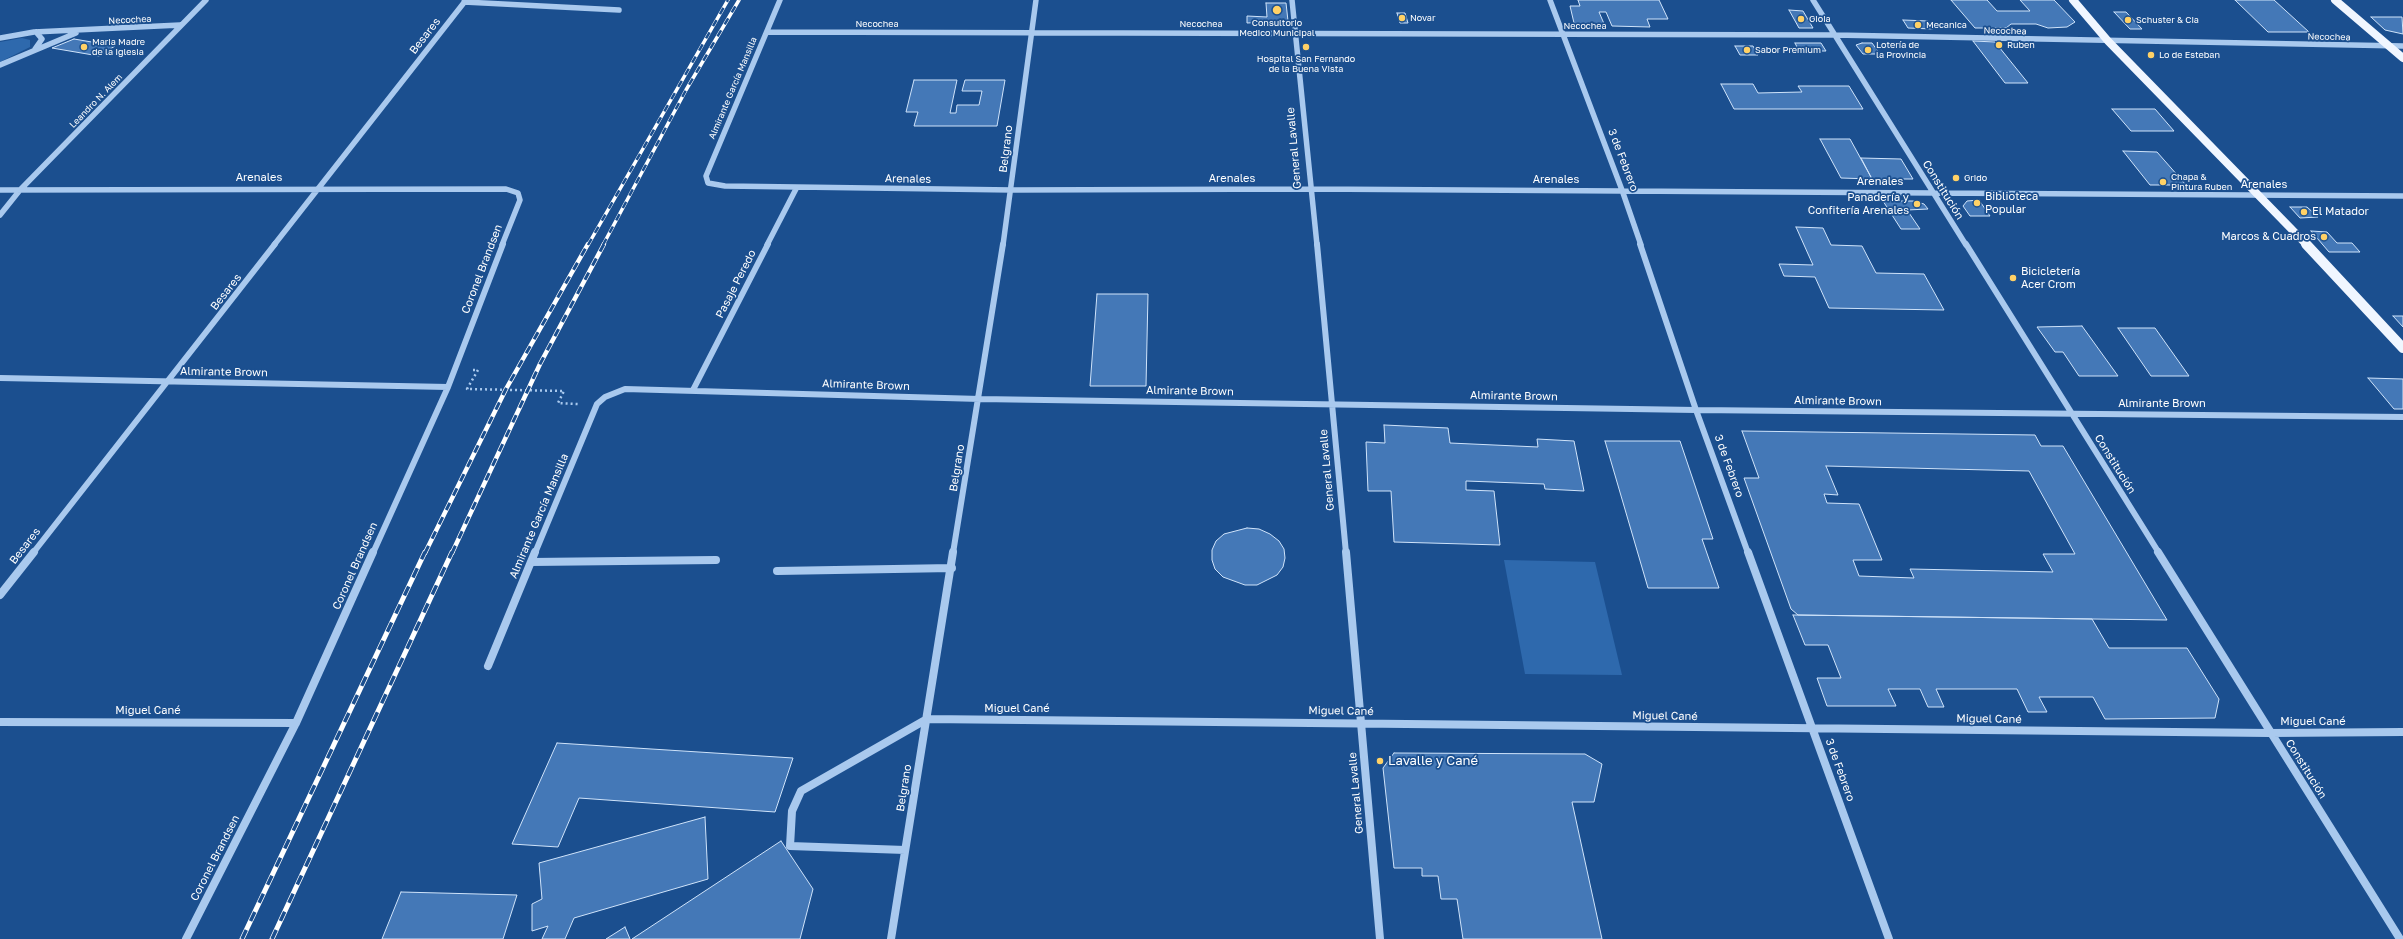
<!DOCTYPE html>
<html>
<head>
<meta charset="utf-8">
<style>
  body { margin:0 }
  canvas { display:block; background:#1b4f8f }
</style>
</head>
<body>
<canvas width="2403" height="939"></canvas>
<script>
const ctx = document.querySelector('canvas').getContext('2d');
ctx.lineJoin = 'round';
function paint(path, color) {
  ctx.fillStyle = color;
  ctx.fill(path, 'evenodd');
}
function shape(rows) {
  const path = new Path2D();
  for (const r of rows) {
    path.moveTo(r[0], r[1]);
    for (let i = 2; i < r.length; i += 2) path.lineTo(r[i], r[i + 1]);
  }
  return path;
}
function stroke(path, color, width, dash) {
  ctx.strokeStyle = color;
  ctx.lineWidth = width;
  ctx.lineCap = dash ? 'butt' : 'round';
  ctx.setLineDash(dash || []);
  ctx.stroke(path);
}
function label(font, color, halo, rows, align = 'center') {
  ctx.font = font + ' "Golos Text",sans-serif';
  ctx.lineWidth = 3.5;
  ctx.setLineDash([]);
  ctx.textBaseline = 'middle';
  ctx.strokeStyle = halo;
  ctx.fillStyle = color;
  for (const [text, x, y, turn = 0] of rows) {
    ctx.save();
    ctx.translate(x, y);
    ctx.rotate((+turn || 0) * Math.PI / 180);
    ctx.textAlign = isNaN(turn) ? turn : align;
    if (halo) ctx.strokeText(text, 0, 0);
    ctx.fillText(text, 0, 0);
    ctx.restore();
  }
}
paint(shape([
  [22,38,30,40,30,47,0,62,0,42],
  [1504,560,1595,562,1622,675,1525,674]
]), '#2e69ad');
const building = shape([
  [1578,0,1659,0,1668,19,1647,19,1650,27,1612,26,1606,12,1599,12,1605,26,1580,26,1574,23,1570,6,1580,6,1578,0],
  [1951,0,1987,0,1997,11,2030,11,2020,0,2054,0,2075,22,2067,27,2048,28,2036,24,2011,24,2006,28,1975,28,1951,0],
  [2235,0,2274,0,2309,32,2268,32,2235,0],
  [1266,3,1286,3,1288,21,1247,23,1247,16,1267,17,1266,3],
  [1789,10,1803,11,1813,28,1799,28,1789,10],
  [2114,12,2126,12,2142,29,2130,29,2114,12],
  [1397,13,1405,13,1408,23,1400,23,1397,13],
  [2371,17,2402,17,2403,34,2385,30,2371,17],
  [1903,20,1928,21,1933,29,1908,28,1903,20],
  [74,39,115,46,99,56,52,48,74,39],
  [1973,41,1995,42,2028,83,2005,83,1973,41],
  [1795,43,1821,43,1826,51,1799,51,1795,43],
  [1862,43,1872,43,1880,54,1863,54,1856,45,1862,43],
  [1735,46,1753,46,1758,55,1740,55,1735,46],
  [914,80,957,80,950,113,956,113,957,105,979,105,982,91,962,91,965,80,1005,80,997,126,914,126,918,112,906,112,914,80],
  [1721,84,1753,84,1758,93,1802,92,1798,86,1849,86,1863,109,1734,109,1721,84],
  [2112,109,2155,109,2174,131,2131,131,2112,109],
  [1820,139,1850,139,1872,179,1841,178,1820,139],
  [2123,151,2157,152,2186,185,2150,185,2123,151],
  [1861,158,1901,159,1913,179,1872,179,1861,158],
  [1979,200,1990,216,1970,216,1963,206,1967,201,1979,200],
  [1883,201,1913,201,1924,204,1928,209,1907,210,1920,229,1901,229,1883,201],
  [2290,207,2307,207,2318,217,2300,218,2290,207],
  [1796,227,1823,228,1831,245,1862,246,1876,273,1924,274,1944,310,1829,308,1815,277,1784,276,1779,264,1813,265,1796,227],
  [2311,231,2327,232,2337,243,2352,243,2360,252,2329,252,2311,231],
  [1097,294,1148,294,1146,386,1090,386,1097,294],
  [2393,316,2403,316,2403,327,2393,316],
  [2082,326,2118,376,2079,376,2063,352,2055,352,2037,327,2082,326],
  [2118,328,2155,328,2189,376,2151,376,2118,328],
  [2368,378,2403,379,2403,409,2394,409,2368,378],
  [1384,425,1448,428,1450,443,1538,447,1537,439,1574,441,1584,491,1545,489,1544,484,1466,481,1466,490,1494,491,1500,545,1394,542,1391,491,1368,491,1366,442,1385,443,1384,425],
  [1742,431,2035,435,2041,446,2063,446,2167,620,1798,615,1791,609,1744,478,1759,478,1742,431],
  [1826,466,2029,471,2075,554,2043,554,2053,572,1910,569,1914,578,1859,576,1853,560,1882,560,1859,504,1827,503,1824,494,1838,495,1826,466],
  [1605,441,1680,441,1713,539,1702,539,1719,588,1648,588,1605,441],
  [1247,528,1259,529,1270,534,1279,541,1284,549,1285,558,1283,567,1277,575,1257,585,1245,585,1223,577,1215,569,1212,560,1212,550,1216,541,1224,534,1247,528],
  [1793,615,2092,619,2109,648,2187,648,2219,699,2215,718,2105,719,2093,697,2039,697,2047,712,2028,712,2017,689,1936,689,1944,707,1928,707,1920,689,1888,689,1896,706,1827,706,1817,678,1841,678,1828,645,1805,645,1793,615],
  [557,743,793,758,775,812,579,798,558,847,512,844,557,743],
  [1394,753,1585,754,1602,764,1594,802,1572,802,1602,939,1463,939,1457,899,1441,899,1438,876,1422,876,1422,868,1394,868,1383,768,1394,753],
  [705,817,708,879,574,918,565,939,542,939,548,926,532,931,532,904,542,899,539,863,705,817],
  [781,841,813,889,800,939,632,939,781,841],
  [401,892,517,895,503,939,382,939,401,892],
  [625,927,630,939,606,939,625,927]
]);
paint(building, '#4478b7');
stroke(building, '#cfe3fa', 1);
stroke(shape([
  [473,370,478,370,467,389,564,391,558,403,578,404]
]), '#a9c9ee', 2.5, [2, 3]);
stroke(shape([
  [780,0,706,176,708,183,725,186,1012,190,1309,189,2403,196],
  [1292,0,1317,245],
  [1550,0,1622,190,1641,245],
  [1813,0,1966,245],
  [464,2,619,10],
  [767,32,1834,35,2403,46],
  [0,38,34,32,180,25],
  [35,49,42,39,36,32],
  [0,65,76,33],
  [0,190,506,189,518,193,520,200,502,245],
  [0,215,20,190,206,0],
  [274,245,466,0],
  [767,245,797,187],
  [1003,245,1036,0]
]), '#a9c9ee', 5.5);
stroke(shape([
  [1317,244,1346,553],
  [1640,244,1696,410,1748,553],
  [1966,244,2159,553],
  [0,378,448,387],
  [693,390,768,244],
  [33,553,275,244],
  [373,553,448,387,503,244],
  [535,553,597,404,605,397,625,389,980,399,1696,410,2403,417],
  [953,553,1003,244]
]), '#a9c9ee', 6);
stroke(shape([
  [1346,552,1380,939],
  [1748,552,1889,939],
  [2158,552,2400,939],
  [531,562,716,560],
  [777,571,952,568],
  [0,595,34,552],
  [488,666,535,552],
  [0,722,296,723],
  [905,850,790,846,792,811,801,791,927,719,2270,733,2403,732],
  [186,939,296,723,373,552],
  [891,939,953,552]
]), '#a9c9ee', 8);
stroke(shape([
  [2073,0,2108,41,2307,245],
  [2335,0,2403,58]
]), '#f0f6ff', 8);
stroke(shape([
  [2306,244,2403,348]
]), '#f0f6ff', 10);
const railFar2 = shape([
  [588,245,728,0],
  [603,245,686,90,739,0]
]);
const railFar1 = shape([
  [425,553,506,389,588,244],
  [452,553,540,364,604,244]
]);
const rail = shape([
  [242,939,425,552],
  [272,939,452,552]
]);
stroke(railFar2, '#fff', 3.5);
stroke(railFar1, '#fff', 4.5);
stroke(rail, '#fff', 5);
stroke(railFar2, '#1b4f8f', 2.5, [7]);
stroke(railFar1, '#1b4f8f', 3, [8]);
stroke(rail, '#1b4f8f', 3.5, [10]);
for (const [x, y, r, color] of [
  [1277,10,5,"#ffd166"],
  [1402,18,4,"#ffd166"],
  [1801,19,4,"#ffd166"],
  [2128,20,4,"#ffd166"],
  [1918,25,4,"#ffd166"],
  [1999,45,4,"#ffd166"],
  [84,47,4,"#ffd166"],
  [1306,47,4,"#ffd166"],
  [1747,50,4,"#ffd166"],
  [1868,50,4,"#ffd166"],
  [2151,55,4,"#ffd166"],
  [1956,178,4,"#ffd166"],
  [2163,182,4,"#ffd166"],
  [1977,203,4,"#ffd166"],
  [1917,204,4,"#ffd166"],
  [2304,212,4,"#ffd166"],
  [2324,237,4,"#ffd166"],
  [2013,278,4,"#ffd166"],
  [1380,761,4,"#ffd166"]
]) {
  const dot = new Path2D();
  dot.arc(x, y, r, 0, 2 * Math.PI);
  ctx.fillStyle = color;
  ctx.fill(dot);
  stroke(dot, '#1b4f8f', 1.5);
}
label('9px', '#fff', '#1b4f8f', [
  ["Novar",1410,18],
  ["Gioia",1809,19],
  ["Schuster & Cia",2136,20],
  ["Consultorio",1277,23,"center"],
  ["Medico Municipal",1277,33,"center"],
  ["Mecanica",1926,25],
  ["Maria Madre",92,42],
  ["de la Iglesia",92,52],
  ["Lotería de",1876,45],
  ["la Provincia",1876,55],
  ["Ruben",2007,45],
  ["Sabor Premium",1755,50],
  ["Lo de Esteban",2159,55],
  ["Hospital San Fernando",1306,59,"center"],
  ["de la Buena Vista",1306,69,"center"],
  ["Chapa &",2171,177],
  ["Pintura Ruben",2171,187],
  ["Grido",1964,178]
], 'left');
label('9px', '#fff', '#1b4f8f', [
  ["Necochea",130,20,-3],
  ["Necochea",877,24],
  ["Necochea",1201,24],
  ["Necochea",1585,26],
  ["Necochea",2005,31,1],
  ["Necochea",2329,37,1],
  ["Almirante García Mansilla",733,88,-67],
  ["Leandro N. Alem",96,101,-46]
]);
label('11px', '#fff', '#1b4f8f', [
  ["Besares",425,36,-52],
  ["General Lavalle",1294,148,-95],
  ["Belgrano",1006,149,-83],
  ["3 de Febrero",1623,160,69],
  ["Arenales",259,178],
  ["Arenales",908,179,1],
  ["Arenales",1232,179],
  ["Arenales",1556,180],
  ["Arenales",1880,182],
  ["Arenales",2264,185],
  ["Constitución",1943,190,58],
  ["Coronel Brandsen",482,269,-69],
  ["Pasaje Peredo",736,284,-63],
  ["Besares",226,292,-52],
  ["Almirante Brown",224,372,1],
  ["Almirante Brown",866,385,2],
  ["Almirante Brown",1190,391,1],
  ["Almirante Brown",1514,396,1],
  ["Almirante Brown",1838,401,1],
  ["Almirante Brown",2162,404],
  ["Constitución",2115,464,58],
  ["3 de Febrero",1729,466,70],
  ["Belgrano",957,468,-81],
  ["General Lavalle",1327,470,-95],
  ["Almirante García Mansilla",539,516,-67],
  ["Besares",25,546,-52],
  ["Coronel Brandsen",355,566,-66],
  ["Miguel Cané",1017,709],
  ["Miguel Cané",148,711],
  ["Miguel Cané",1341,711,1],
  ["Miguel Cané",1665,716,1],
  ["Miguel Cané",1989,719,1],
  ["Miguel Cané",2313,722],
  ["Constitución",2306,769,58],
  ["3 de Febrero",1840,770,70],
  ["Belgrano",904,788,-81],
  ["General Lavalle",1356,793,-95],
  ["Coronel Brandsen",215,858,-63]
]);
label('11px', '#fff', '#1b4f8f', [
  ["Biblioteca",1985,197],
  ["Popular",1985,210],
  ["Panadería y",1909,198,"right"],
  ["Confitería Arenales",1909,211,"right"],
  ["El Matador",2312,212],
  ["Marcos & Cuadros",2316,237,"right"],
  ["Bicicletería",2021,272],
  ["Acer Crom",2021,285]
], 'left');
label('13px', '#fff', '#1b4f8f', [
  ["Lavalle y Cané",1388,761]
], 'left');
</script>
</body>
</html>
